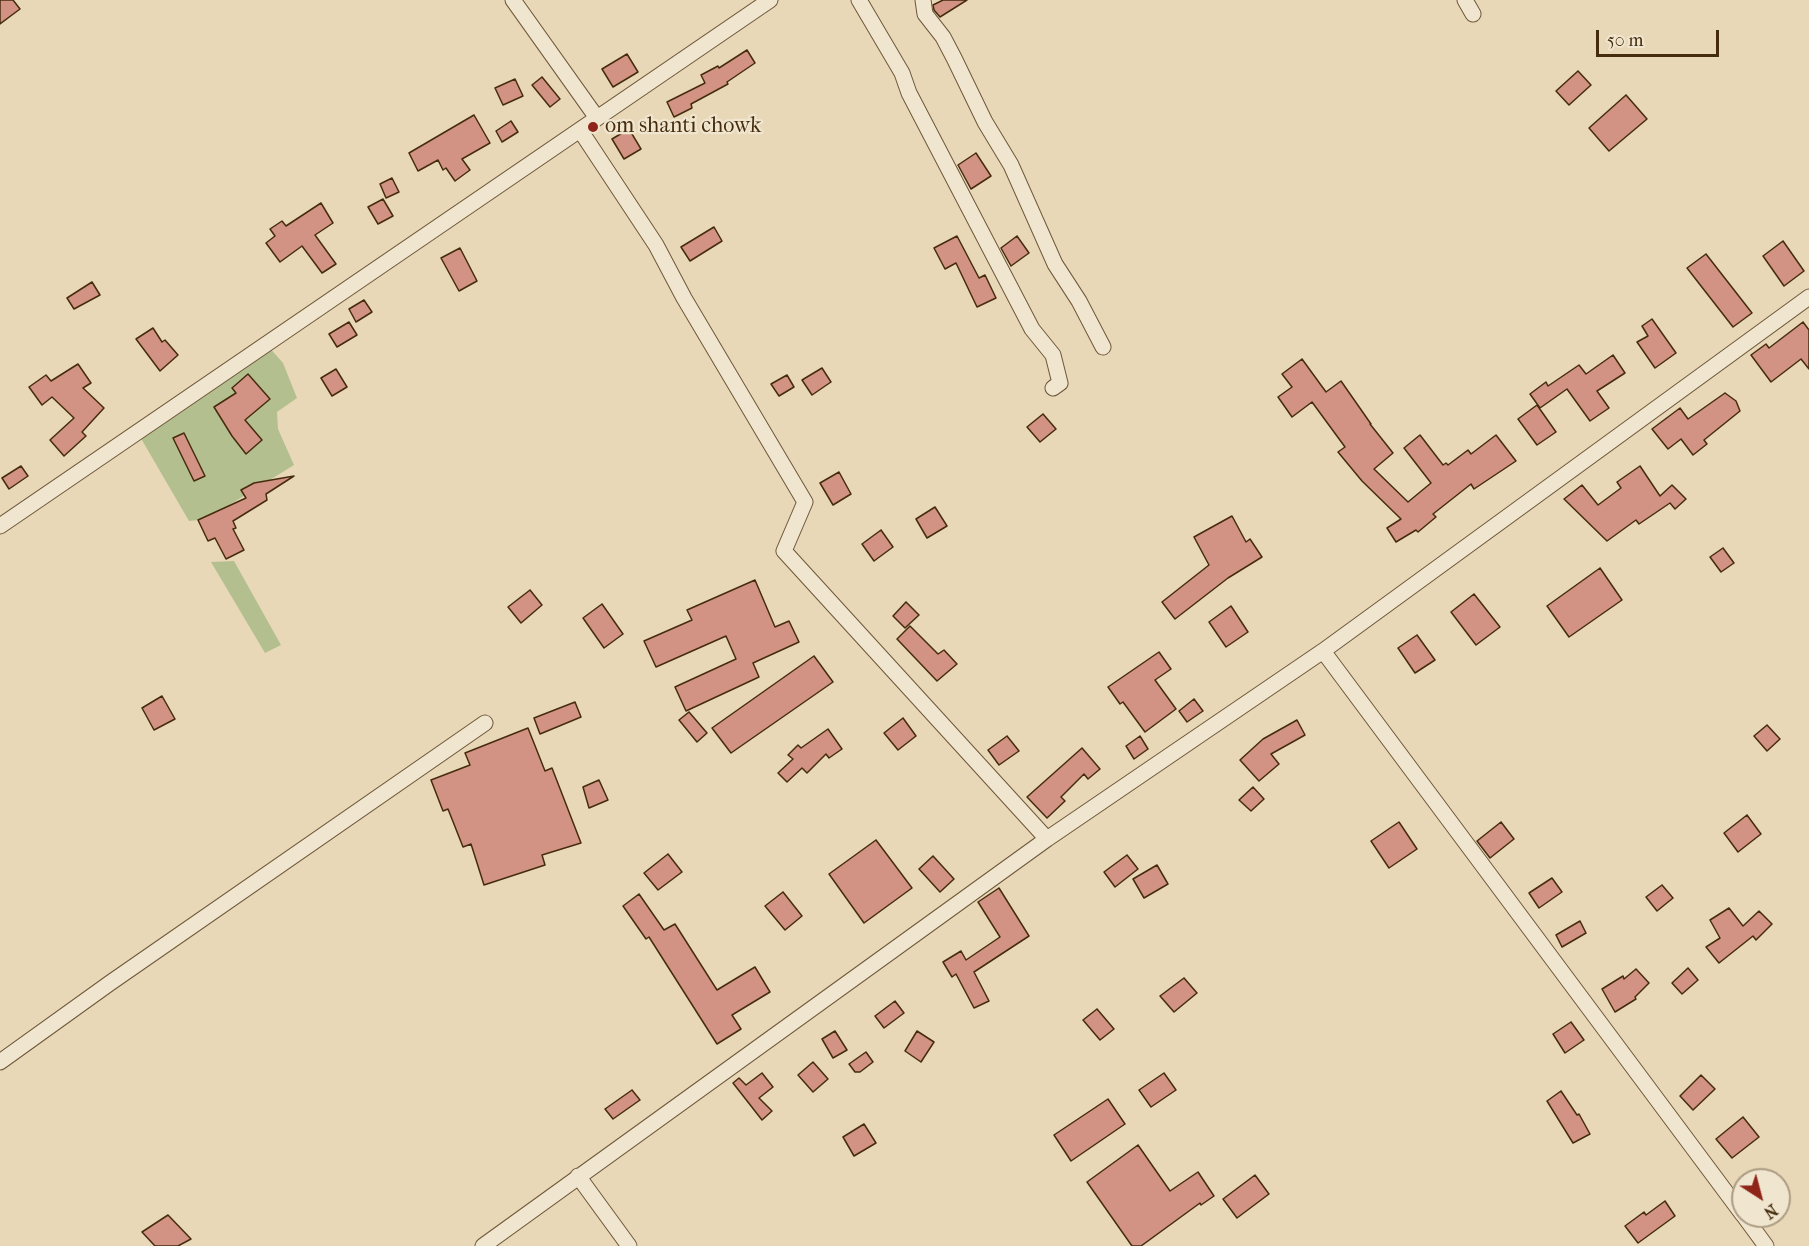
<!DOCTYPE html>
<html>
<head>
<meta charset="utf-8">
<style>
  body { margin:0 }
  #map { position:relative; width:1809px; height:1246px; overflow:hidden; background:#e8d8b7; font-family:"IM FELL French Canon",serif }
  canvas { display:block }
  .north { position:absolute; left:1731px; top:1168px; width:60px; height:60px; box-sizing:border-box; background:#f0e6d0; border:2px solid #ac9c82; border-radius:50%; rotate:144deg; font-size:16px; font-weight:700; line-height:24px; text-align:center; color:#462c0e }
  .north::after { content:''; display:block; margin:auto; width:21px; height:27px; background:#8f2418; clip-path:polygon(50% 0,100% 100%,50% 72%,0 100%) }
  .scale { position:absolute; left:1596px; top:30px; width:123px; height:27px; box-sizing:border-box; border:3px solid #462c0e; border-top:0; padding-left:8px; font-size:18px; line-height:21px; white-space:nowrap; color:#462c0e; -webkit-text-stroke:4px #f0e6d0; paint-order:stroke }
</style>
</head>
<body>
<div id="map">
<canvas width="1809" height="1246"></canvas>
<div class="north">N</div>
<div class="scale">50 m</div>
</div>
<script>
const ctx = document.querySelector('canvas').getContext('2d');
ctx.lineJoin = 'round';
function paint(path, color) {
  ctx.fillStyle = color;
  ctx.fill(path, 'evenodd');
}
function shape(rows) {
  const path = new Path2D();
  for (const r of rows) {
    path.moveTo(r[0], r[1]);
    for (let i = 2; i < r.length; i += 2) path.lineTo(r[i], r[i + 1]);
  }
  return path;
}
function stroke(path, color, width, dash) {
  ctx.strokeStyle = color;
  ctx.lineWidth = width;
  ctx.lineCap = dash ? 'butt' : 'round';
  ctx.setLineDash(dash || []);
  ctx.stroke(path);
}
function label(font, color, halo, rows, align = 'center') {
  ctx.font = font + ' "IM FELL French Canon",serif';
  ctx.lineWidth = 4.5;
  ctx.setLineDash([]);
  ctx.textBaseline = 'middle';
  ctx.strokeStyle = halo;
  ctx.fillStyle = color;
  for (const [text, x, y, turn = 0] of rows) {
    ctx.save();
    ctx.translate(x, y);
    ctx.rotate((+turn || 0) * Math.PI / 180);
    ctx.textAlign = isNaN(turn) ? turn : align;
    if (halo) ctx.strokeText(text, 0, 0);
    ctx.fillText(text, 0, 0);
    ctx.restore();
  }
}
paint(shape([
  [268,346,283,363,297,398,277,412,278,429,294,465,226,507,198,520,189,521,139,435],
  [234,561,281,645,265,653,211,562]
]), '#b4bf8f');
const building = shape([
  [0,0,13,0,20,9,0,24,0,0],
  [943,0,967,0,940,17,934,10,933,5,943,0],
  [747,50,755,63,727,82,728,84,691,104,692,108,674,117,667,102,705,83,701,75,718,66,719,68,747,50],
  [627,54,638,72,613,87,602,69,627,54],
  [1578,71,1591,85,1569,105,1556,91,1578,71],
  [542,77,560,99,550,107,532,85,542,77],
  [515,79,523,96,503,105,495,88,515,79],
  [1626,95,1647,119,1609,151,1589,128,1626,95],
  [474,115,490,143,462,159,470,170,455,181,446,168,443,170,438,160,418,171,409,153,474,115],
  [511,121,518,132,502,142,496,131,511,121],
  [629,129,641,149,624,159,612,139,629,129],
  [976,153,991,176,971,189,958,165,976,153],
  [392,178,399,192,386,198,380,184,392,178],
  [383,199,393,216,378,224,368,207,383,199],
  [321,203,333,223,315,235,336,264,322,273,302,246,280,262,266,243,275,236,270,229,282,221,286,226,321,203],
  [714,227,722,241,690,261,681,247,714,227],
  [957,236,979,278,985,275,996,298,977,307,956,263,945,269,934,248,957,236],
  [1017,236,1029,253,1011,266,1001,248,1017,236],
  [1783,241,1804,271,1784,286,1763,256,1783,241],
  [460,248,477,281,459,291,441,258,460,248],
  [1706,254,1752,313,1733,327,1687,268,1706,254],
  [92,282,100,295,74,309,67,298,92,282],
  [364,300,372,312,356,322,349,309,364,300],
  [1652,319,1676,353,1655,368,1637,342,1648,336,1642,326,1652,319],
  [349,322,357,335,337,347,329,334,349,322],
  [1803,322,1809,330,1809,369,1801,359,1771,382,1751,355,1766,344,1769,348,1803,322],
  [153,328,162,342,165,340,178,355,160,371,136,339,153,328],
  [1613,355,1625,373,1597,391,1609,408,1590,421,1567,389,1540,408,1530,394,1546,382,1548,386,1579,365,1586,374,1613,355],
  [1302,359,1326,392,1341,381,1371,424,1370,424,1393,453,1374,469,1408,502,1431,483,1404,448,1420,435,1443,465,1446,463,1448,465,1468,450,1471,454,1496,435,1516,461,1474,489,1471,484,1433,514,1436,517,1418,532,1416,530,1396,542,1387,528,1401,519,1362,481,1338,452,1345,447,1312,402,1292,417,1278,397,1292,387,1282,374,1302,359],
  [78,364,91,383,83,388,104,408,82,432,86,436,64,456,50,440,74,418,52,397,42,405,29,387,46,375,51,381,78,364],
  [822,368,831,382,812,395,802,380,822,368],
  [336,369,347,387,332,396,321,378,336,369],
  [248,374,270,399,245,420,262,440,246,454,232,436,214,407,236,393,232,388,248,374],
  [787,375,794,387,779,396,771,384,787,375],
  [1725,393,1736,401,1740,411,1704,440,1707,444,1693,455,1681,439,1668,449,1652,429,1680,408,1688,419,1725,393],
  [1537,405,1556,432,1537,445,1518,419,1537,405],
  [1043,414,1056,429,1040,442,1027,427,1043,414],
  [184,433,205,476,194,481,173,438,184,433],
  [21,466,28,476,9,489,2,478,21,466],
  [1640,466,1660,496,1672,485,1686,499,1675,509,1670,503,1639,524,1636,520,1607,541,1564,499,1582,485,1598,505,1621,488,1617,482,1640,466],
  [839,472,851,494,833,505,820,483,839,472],
  [294,476,266,494,267,500,233,521,236,528,233,529,244,550,226,559,215,538,208,541,198,520,246,498,241,490,254,483,294,476],
  [935,507,947,526,927,538,916,519,935,507],
  [1232,516,1246,542,1250,539,1262,557,1228,578,1175,619,1162,602,1209,565,1194,537,1232,516],
  [881,530,893,547,874,561,862,544,881,530],
  [1723,548,1734,563,1721,572,1710,557,1723,548],
  [1600,568,1622,600,1569,637,1547,606,1600,568],
  [755,580,775,627,789,621,799,642,753,663,759,677,686,711,675,687,736,659,726,636,656,667,644,641,692,620,687,610,755,580],
  [530,590,542,605,521,623,508,607,530,590],
  [1474,594,1500,627,1476,645,1451,612,1474,594],
  [906,602,919,615,905,628,893,616,906,602],
  [602,604,623,634,604,648,583,618,602,604],
  [1231,606,1248,632,1226,647,1209,622,1231,606],
  [910,626,938,654,944,650,957,664,937,681,897,639,910,626],
  [1417,635,1435,660,1415,673,1398,648,1417,635],
  [1159,652,1171,669,1155,680,1176,709,1145,732,1123,702,1120,704,1108,687,1159,652],
  [814,656,833,682,731,753,712,728,814,656],
  [162,696,175,719,154,730,142,708,162,696],
  [1194,699,1203,711,1187,722,1179,711,1194,699],
  [575,702,581,717,540,734,534,718,575,702],
  [689,712,707,733,697,742,679,720,689,712],
  [903,718,916,736,898,750,884,733,903,718],
  [1297,720,1305,735,1271,754,1279,764,1259,781,1240,760,1263,739,1297,720],
  [1767,725,1780,739,1767,751,1754,736,1767,725],
  [528,728,545,771,552,768,581,843,542,855,545,865,484,885,471,844,463,847,448,809,443,811,431,780,470,765,465,753,528,728],
  [828,729,842,749,829,758,826,754,807,773,802,768,787,782,778,773,793,759,788,755,798,745,801,748,828,729],
  [1007,736,1019,751,999,765,988,750,1007,736],
  [1140,736,1148,749,1134,759,1126,746,1140,736],
  [1082,748,1100,769,1088,779,1084,774,1061,797,1065,801,1047,818,1027,797,1082,748],
  [599,780,608,800,589,808,583,787,599,780],
  [1253,787,1264,799,1251,811,1239,800,1253,787],
  [1747,815,1761,834,1738,852,1724,833,1747,815],
  [1399,822,1417,849,1389,868,1371,841,1399,822],
  [1501,822,1514,839,1490,858,1477,841,1501,822],
  [876,840,912,888,864,923,829,874,876,840],
  [668,854,682,872,658,890,644,873,668,854],
  [1127,855,1138,869,1115,887,1104,872,1127,855],
  [933,856,954,879,940,892,919,869,933,856],
  [1157,865,1168,884,1144,898,1133,879,1157,865],
  [1552,878,1562,892,1539,908,1529,893,1552,878],
  [1662,885,1673,898,1657,911,1646,897,1662,885],
  [999,888,1029,936,974,972,989,1001,974,1008,956,974,952,977,943,962,961,951,966,960,1000,937,978,902,999,888],
  [783,892,802,916,785,930,765,906,783,892],
  [639,894,664,930,675,924,717,990,755,967,770,992,732,1015,741,1029,717,1044,649,937,646,939,623,906,639,894],
  [1729,908,1743,926,1759,911,1772,924,1756,940,1753,936,1719,963,1706,947,1720,938,1710,920,1729,908],
  [1580,921,1586,933,1562,947,1556,935,1580,921],
  [1688,968,1698,980,1682,994,1672,983,1688,968],
  [1636,969,1649,983,1635,997,1636,999,1615,1012,1602,989,1623,976,1624,979,1636,969],
  [1184,978,1197,993,1174,1012,1160,996,1184,978],
  [895,1001,904,1013,884,1028,875,1016,895,1001],
  [1097,1009,1114,1029,1100,1040,1083,1020,1097,1009],
  [1571,1022,1584,1040,1565,1053,1553,1034,1571,1022],
  [835,1031,847,1050,833,1058,822,1039,835,1031],
  [917,1031,934,1042,921,1062,905,1051,917,1031],
  [866,1052,873,1062,860,1072,855,1072,849,1064,866,1052],
  [813,1062,828,1079,813,1092,798,1075,813,1062],
  [762,1073,773,1087,759,1098,772,1111,762,1120,733,1083,739,1078,746,1085,762,1073],
  [1164,1073,1176,1090,1151,1107,1139,1090,1164,1073],
  [1701,1075,1715,1089,1693,1110,1680,1096,1701,1075],
  [632,1090,640,1100,613,1119,605,1109,632,1090],
  [1561,1091,1577,1115,1579,1114,1590,1134,1573,1143,1547,1101,1561,1091],
  [1108,1099,1125,1124,1071,1161,1054,1135,1108,1099],
  [1743,1117,1759,1137,1732,1158,1716,1139,1743,1117],
  [864,1124,876,1143,854,1156,843,1137,864,1124],
  [1138,1145,1170,1191,1198,1172,1214,1196,1201,1205,1200,1203,1141,1246,1132,1246,1087,1182,1138,1145],
  [1255,1175,1269,1194,1237,1218,1223,1199,1255,1175],
  [1665,1201,1675,1216,1638,1243,1625,1226,1644,1212,1646,1215,1665,1201],
  [168,1215,191,1239,178,1246,155,1246,142,1232,168,1215]
]);
paint(building, '#d29384');
stroke(building, '#462c0e', 1.5);
const minor = shape([
  [513,0,597,118],
  [859,0,902,73,909,93,1032,329,1053,355,1060,383,1053,388],
  [923,0,925,14,943,37,954,58,985,122,1011,165,1055,264,1079,301,1103,347],
  [1465,0,1473,14],
  [580,130,656,245,684,298,805,502,784,551,1047,839],
  [0,526,770,0],
  [1323,651,1743,1215],
  [0,1062,110,983,485,723],
  [578,1176,629,1246],
  [1744,1216,1766,1246],
  [483,1246,1047,839,1323,651,1809,297]
]);
stroke(minor, '#6e5738', 17);
stroke(minor, '#f0e6d0', 15);
for (const [x, y, r, color] of [
  [593,127,6,"#8f2418"]
]) {
  const dot = new Path2D();
  dot.arc(x, y, r, 0, 2 * Math.PI);
  ctx.fillStyle = color;
  ctx.fill(dot);
  stroke(dot, '#f0e6d0', 2);
}
label('22px', '#462c0e', '#f0e6d0', [
  ["om shanti chowk",605,127]
], 'left');
</script>
</body>
</html>
